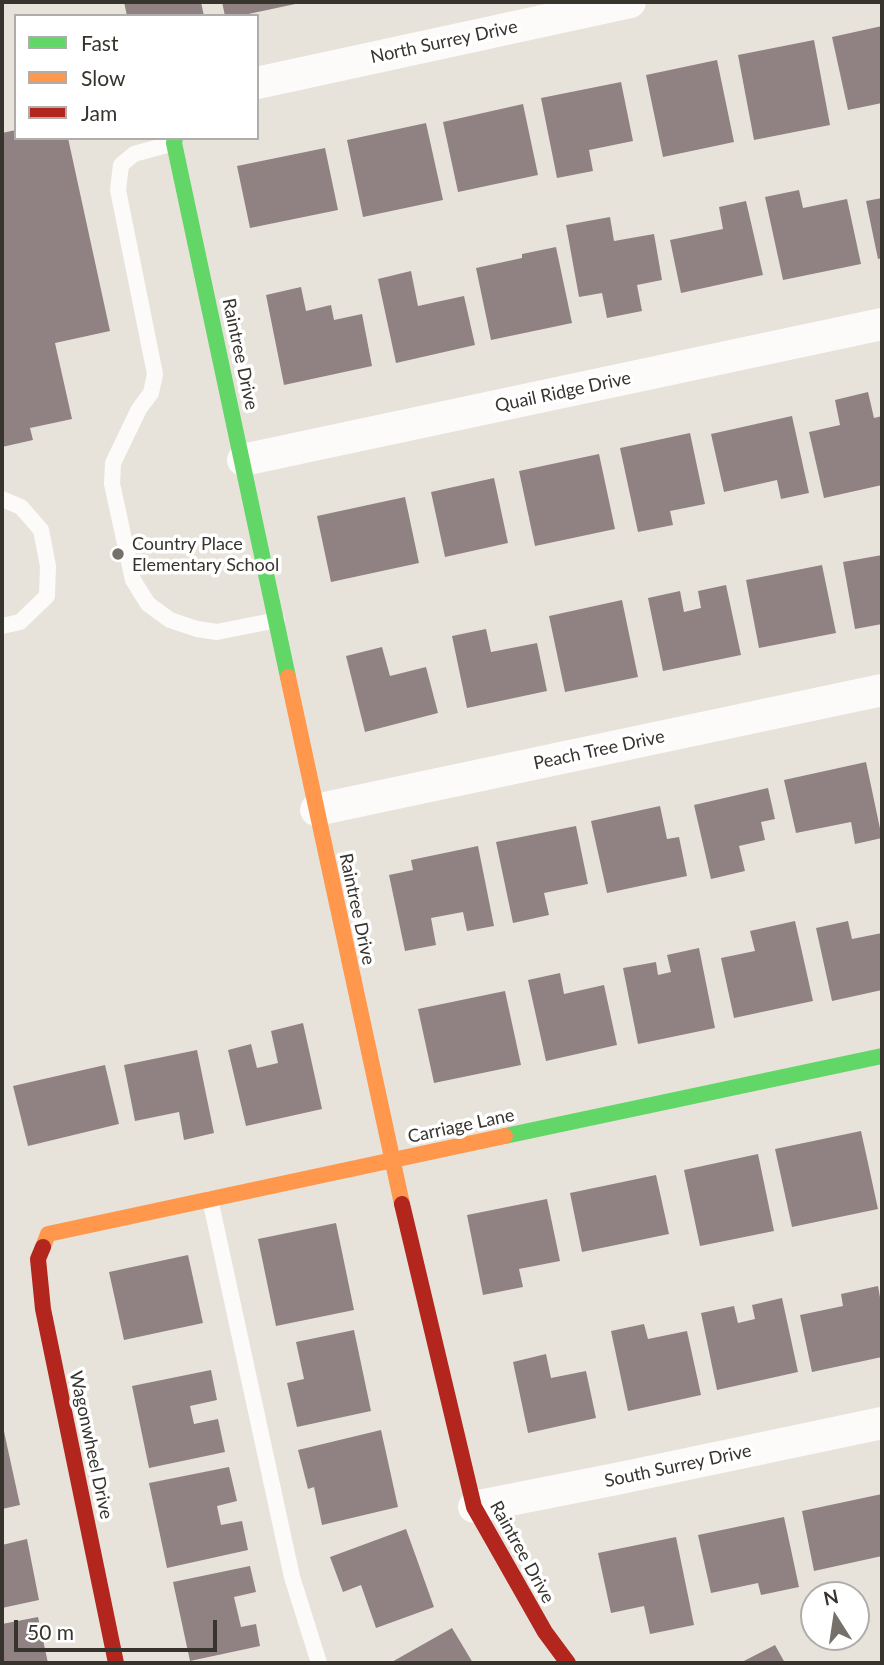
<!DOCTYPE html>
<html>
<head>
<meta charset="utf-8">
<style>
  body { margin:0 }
  #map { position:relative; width:884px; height:1665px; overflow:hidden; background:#e8e3da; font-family:Lato,sans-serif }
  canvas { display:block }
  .frame { position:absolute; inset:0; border:4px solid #37332d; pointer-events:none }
  .legend { position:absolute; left:14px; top:14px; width:245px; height:126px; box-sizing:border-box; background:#fff; border:2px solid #afadab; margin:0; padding:9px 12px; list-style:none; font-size:21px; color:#37332d }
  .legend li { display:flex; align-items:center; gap:14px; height:35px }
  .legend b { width:35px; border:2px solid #afadab }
  .north { position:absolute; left:800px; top:1581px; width:70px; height:70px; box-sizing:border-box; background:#fff; border:2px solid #afadab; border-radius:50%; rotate:348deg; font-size:19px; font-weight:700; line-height:28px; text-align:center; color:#37332d }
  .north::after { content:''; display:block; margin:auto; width:24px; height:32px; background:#75716a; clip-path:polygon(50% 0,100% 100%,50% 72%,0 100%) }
  .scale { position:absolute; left:14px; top:1620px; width:203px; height:32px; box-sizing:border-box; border:4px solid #37332d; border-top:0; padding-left:9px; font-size:21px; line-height:24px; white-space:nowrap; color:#37332d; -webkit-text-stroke:5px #fff; paint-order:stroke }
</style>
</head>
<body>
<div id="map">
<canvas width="884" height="1665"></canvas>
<div class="frame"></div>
<ul class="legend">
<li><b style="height:9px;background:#63d668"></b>Fast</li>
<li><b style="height:9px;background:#ff974d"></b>Slow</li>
<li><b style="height:9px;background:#b3261e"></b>Jam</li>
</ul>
<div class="north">N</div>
<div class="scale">50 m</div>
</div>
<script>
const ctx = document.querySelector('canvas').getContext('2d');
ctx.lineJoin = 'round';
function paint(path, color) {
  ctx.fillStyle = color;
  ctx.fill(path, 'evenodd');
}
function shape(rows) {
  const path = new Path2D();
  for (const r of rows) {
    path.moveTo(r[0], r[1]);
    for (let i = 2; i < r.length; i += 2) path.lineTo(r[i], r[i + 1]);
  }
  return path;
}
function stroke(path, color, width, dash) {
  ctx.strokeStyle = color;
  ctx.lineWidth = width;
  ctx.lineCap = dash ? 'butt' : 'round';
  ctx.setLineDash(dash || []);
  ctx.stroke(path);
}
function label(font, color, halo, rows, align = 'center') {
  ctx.font = font + ' Lato,sans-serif';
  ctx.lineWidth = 7;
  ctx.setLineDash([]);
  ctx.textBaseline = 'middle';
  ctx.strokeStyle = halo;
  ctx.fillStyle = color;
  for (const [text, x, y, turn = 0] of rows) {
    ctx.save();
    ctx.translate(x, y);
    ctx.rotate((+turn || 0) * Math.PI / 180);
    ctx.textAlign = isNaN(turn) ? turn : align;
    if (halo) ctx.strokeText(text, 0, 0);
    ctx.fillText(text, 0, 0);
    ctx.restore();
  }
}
paint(shape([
  [124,2,201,2,204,16,127,16],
  [222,2,299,2,300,3,239,16,225,16],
  [882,26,882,103,848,110,832,37],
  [814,40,830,125,754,140,738,55],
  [717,60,734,142,663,157,646,75],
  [621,82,633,141,589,150,593,171,557,178,541,98],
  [523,104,538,175,458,192,443,122],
  [426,123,443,200,363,217,347,140],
  [16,130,16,138,68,138,110,331,55,343,72,419,30,428,33,440,2,447,2,133],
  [325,148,338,210,250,228,237,166],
  [799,190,803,208,847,199,861,264,783,280,765,197],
  [882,198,882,258,878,259,866,201],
  [746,201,763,275,681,293,670,240,723,229,719,207],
  [610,217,614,241,654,234,662,280,637,285,642,311,607,318,602,293,579,297,566,225],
  [556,247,572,323,491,340,476,268,522,258,522,254],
  [411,271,418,306,464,296,475,345,396,363,378,279],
  [301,287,306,311,331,305,334,320,362,314,372,366,284,385,266,295],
  [868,392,874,418,882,416,882,485,824,498,809,432,840,425,835,400],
  [792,416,809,493,781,499,777,480,724,492,711,434],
  [690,433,705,504,670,511,673,525,638,532,620,448],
  [599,454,615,529,535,546,519,471],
  [494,478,508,543,445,557,431,492],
  [405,497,419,563,331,582,317,516],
  [882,555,882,624,855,629,843,562],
  [822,565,836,633,759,648,746,580],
  [726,585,741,655,663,671,648,598,680,591,684,612,701,608,698,591],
  [622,600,638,677,565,692,549,616],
  [486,629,491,652,537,643,547,691,467,708,452,636],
  [382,647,390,676,426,667,438,713,365,732,346,656],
  [866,762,882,838,855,844,851,822,796,833,784,780],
  [768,788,775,819,761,822,765,840,739,846,745,871,711,879,694,805],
  [660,806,667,839,679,837,687,876,607,893,591,821],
  [576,826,588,884,544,893,549,915,513,923,496,842],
  [478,846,494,926,467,931,463,912,431,918,436,945,405,951,389,875,413,870,411,860],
  [795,921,813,1001,734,1018,721,958,755,951,750,931],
  [848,921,852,939,882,933,882,990,832,1001,816,928],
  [699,948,715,1028,638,1044,623,968,656,962,658,975,671,972,667,955],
  [560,973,564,994,604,985,617,1045,546,1061,528,980],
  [505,991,521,1065,434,1083,418,1009],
  [303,1023,322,1109,246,1126,228,1050,251,1044,257,1068,278,1063,271,1031],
  [197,1050,214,1133,184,1140,179,1112,135,1121,124,1065],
  [105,1065,119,1124,28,1146,13,1086],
  [861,1131,878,1209,792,1227,775,1149],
  [758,1154,774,1231,700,1246,684,1170],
  [656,1175,669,1234,582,1252,570,1193],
  [547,1199,560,1261,519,1269,523,1287,483,1295,467,1215],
  [336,1223,354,1310,276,1326,258,1239],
  [188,1255,203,1323,124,1340,109,1272],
  [878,1286,882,1309,882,1357,812,1372,800,1315,843,1306,841,1294],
  [782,1298,798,1372,717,1390,701,1313,734,1306,738,1323,755,1319,752,1305],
  [644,1324,648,1339,687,1331,701,1395,628,1411,611,1331],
  [354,1330,371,1411,297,1427,287,1383,304,1379,296,1342],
  [546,1354,551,1378,586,1371,596,1418,528,1433,513,1362],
  [211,1370,217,1400,190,1406,194,1424,218,1419,225,1452,149,1468,132,1386],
  [3,1427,20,1505,2,1509,2,1428],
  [381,1430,398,1507,322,1525,314,1487,308,1489,298,1450],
  [229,1467,237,1501,217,1506,221,1525,242,1521,248,1550,167,1568,149,1483],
  [882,1494,882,1556,814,1571,802,1511],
  [784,1517,799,1587,761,1595,758,1583,711,1593,698,1535],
  [406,1529,434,1607,376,1628,361,1585,343,1592,330,1557],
  [676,1537,694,1625,650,1634,644,1606,611,1613,598,1553],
  [27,1539,39,1600,2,1608,2,1545],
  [250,1566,256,1592,234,1597,241,1627,256,1624,260,1646,190,1661,173,1582],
  [38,1617,48,1663,2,1663,2,1624],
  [452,1628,473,1663,390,1663],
  [775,1645,785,1663,740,1663]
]), '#908283');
stroke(shape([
  [174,143,134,154,121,165,118,190,155,374,151,393,139,409,113,463,112,484,133,580,148,604,170,620,197,629,217,632,277,620],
  [2,499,21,507,41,530,48,566,47,596,20,622,2,626],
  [210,1199,292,1577,319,1663]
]), '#fcfbf9', 16);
stroke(shape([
  [257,83,630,2],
  [243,460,882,324],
  [316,810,882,690],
  [474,1507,621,1478,882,1423]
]), '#fcfbf9', 32);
stroke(shape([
  [175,138,174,143,288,677],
  [505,1136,882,1056]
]), '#63d668', 16);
stroke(shape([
  [288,677,402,1204],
  [43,1247,48,1234,505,1136]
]), '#ff974d', 16);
stroke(shape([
  [402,1204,474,1507,545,1632,568,1663],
  [43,1247,38,1259,43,1309,116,1663]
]), '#b3261e', 16);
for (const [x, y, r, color] of [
  [118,554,7,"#75716a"]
]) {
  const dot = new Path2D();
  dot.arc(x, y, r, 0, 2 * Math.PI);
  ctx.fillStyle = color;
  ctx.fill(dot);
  stroke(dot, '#fff', 2.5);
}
label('18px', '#37332d', '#fff', [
  ["North Surrey Drive",444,42,-12],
  ["Raintree Drive",240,354,78],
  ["Quail Ridge Drive",563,392,-12],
  ["Peach Tree Drive",599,750,-12],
  ["Raintree Drive",357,909,78],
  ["Carriage Lane",461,1126,-12],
  ["Wagonwheel Drive",91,1445,78],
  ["South Surrey Drive",678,1466,-12],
  ["Raintree Drive",522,1552,61]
]);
label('18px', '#37332d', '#fff', [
  ["Country Place",132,544],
  ["Elementary School",132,565]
], 'left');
</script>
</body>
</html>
